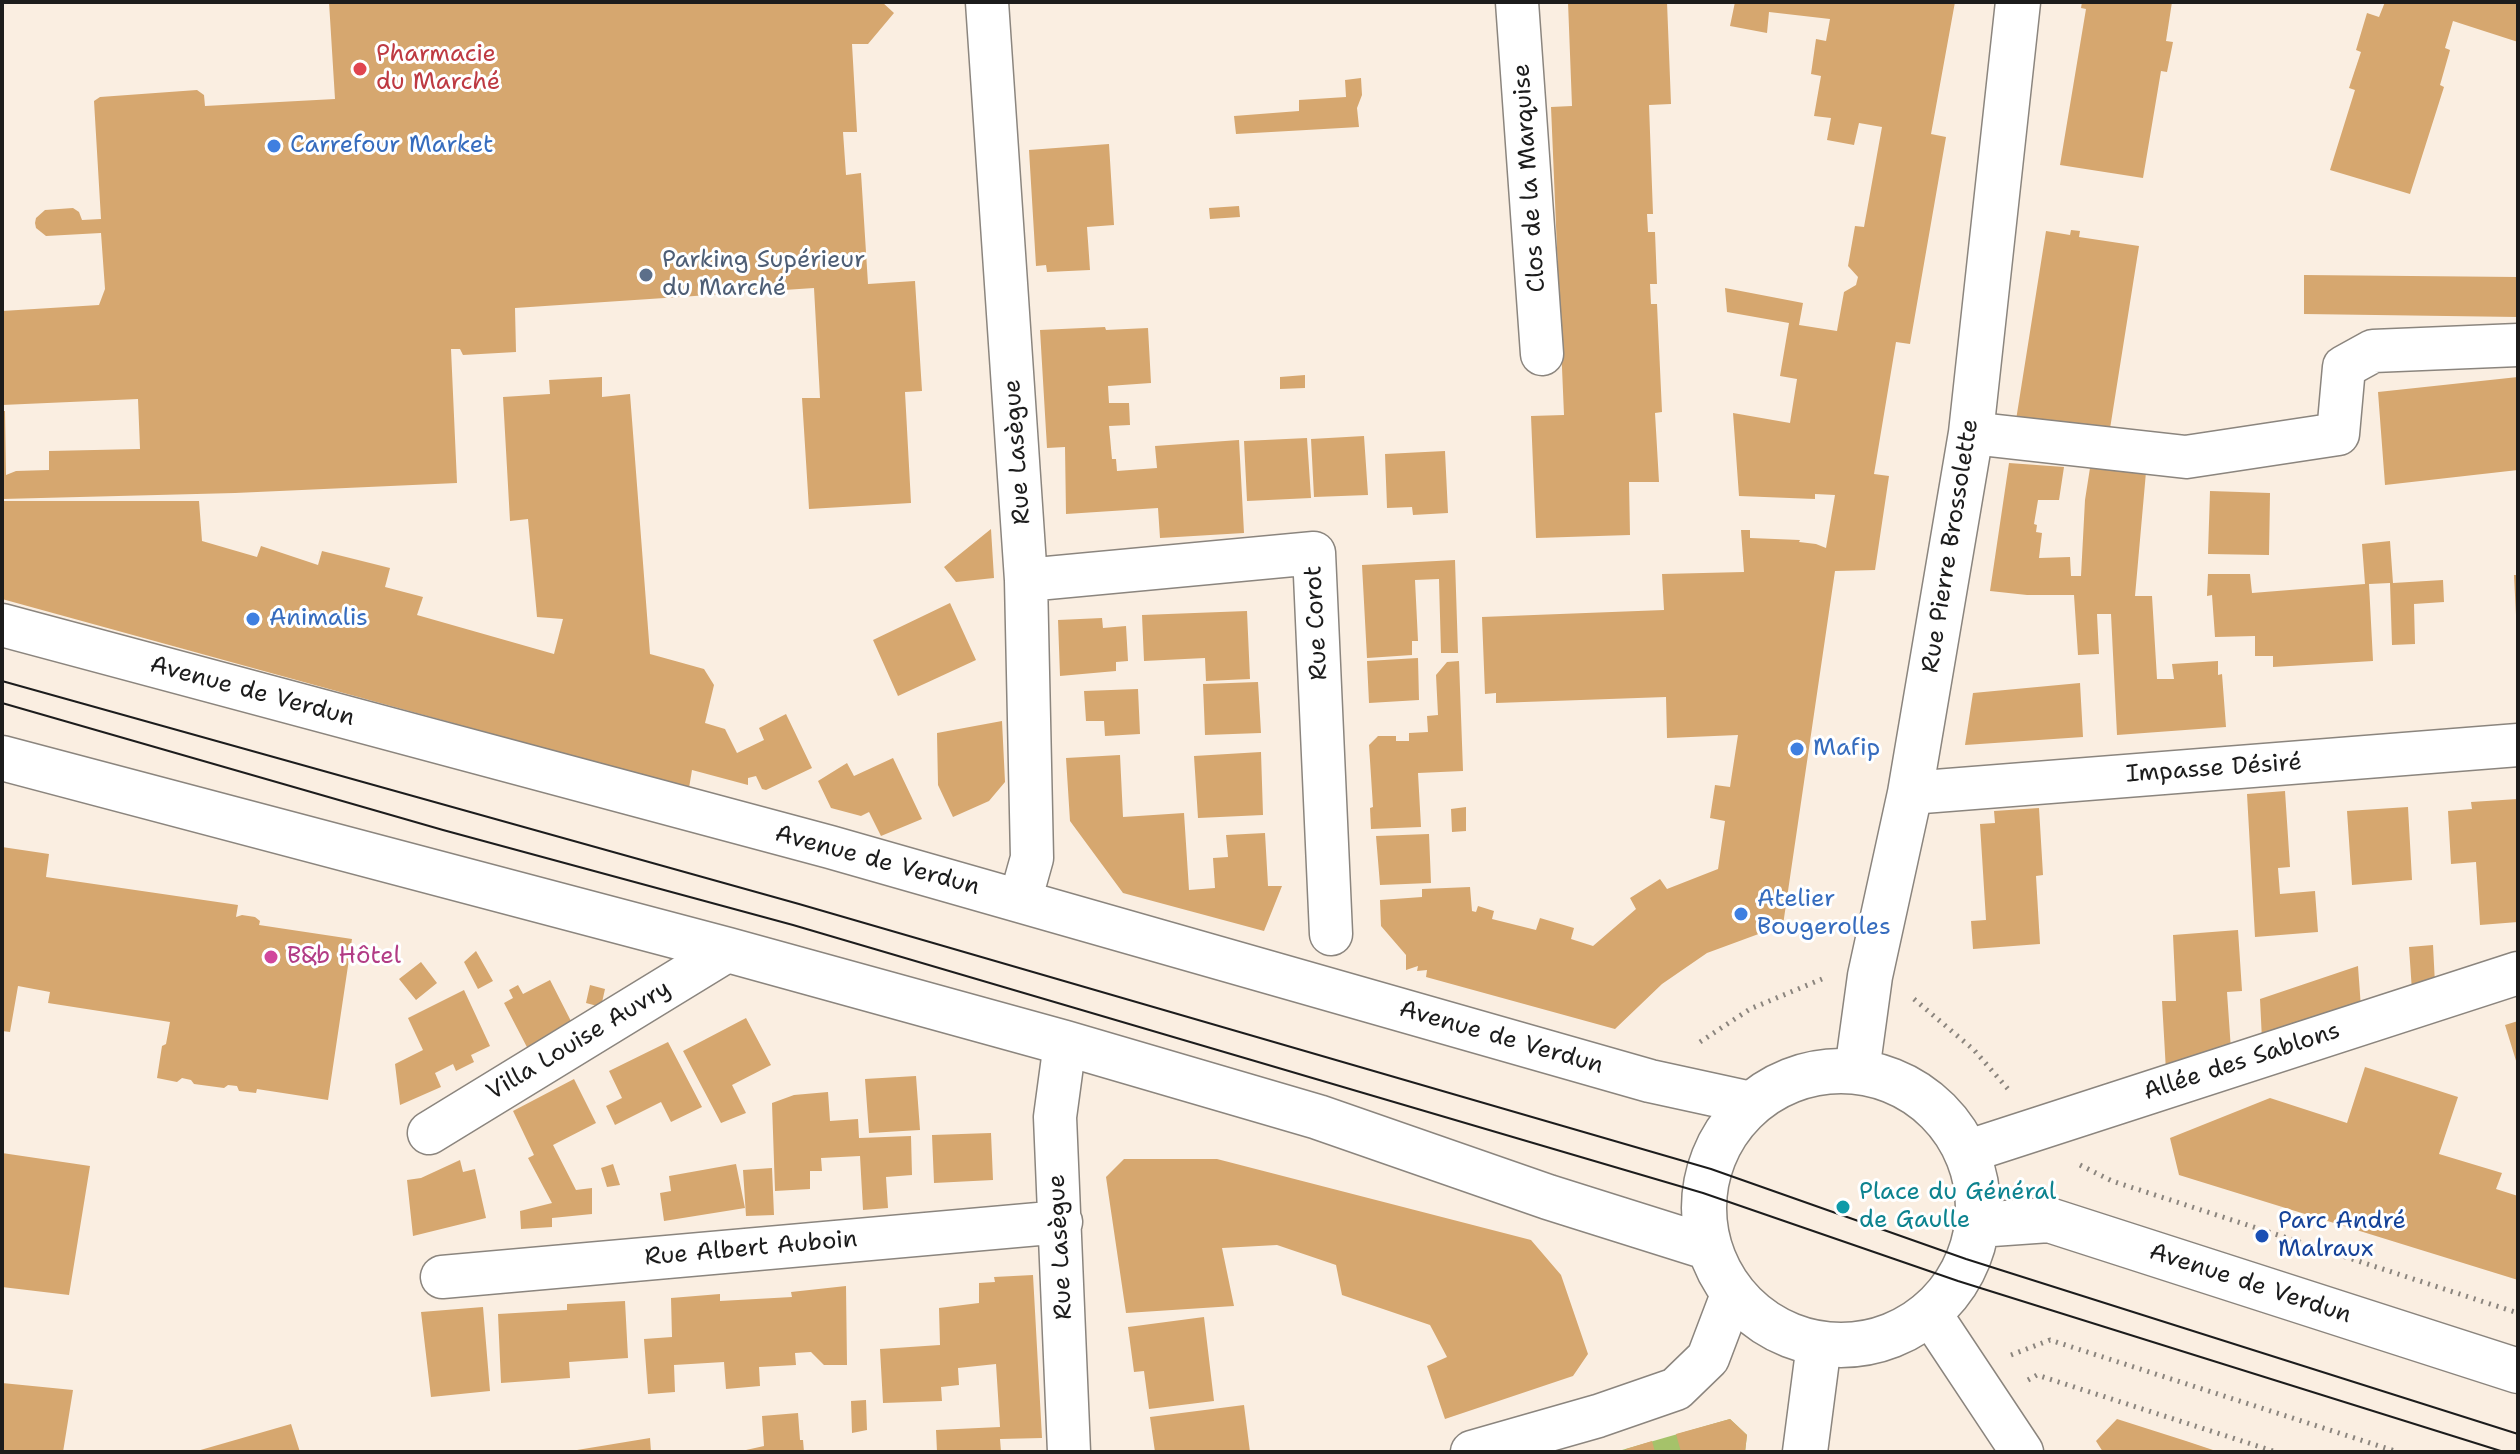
<!DOCTYPE html>
<html>
<head>
<meta charset="utf-8">
<style>
  body { margin:0 }
  #map { position:relative; width:2520px; height:1454px; overflow:hidden; background:#faeee1; font-family:"Shantell Sans",sans-serif }
  canvas { display:block }
  .frame { position:absolute; inset:0; border:4px solid #1c1c1c; pointer-events:none }
</style>
</head>
<body>
<div id="map">
<canvas width="2520" height="1454"></canvas>
<div class="frame"></div>
</div>
<script>
const ctx = document.querySelector('canvas').getContext('2d');
ctx.lineJoin = 'round';
function paint(path, color) {
  ctx.fillStyle = color;
  ctx.fill(path, 'evenodd');
}
function shape(rows) {
  const path = new Path2D();
  for (const r of rows) {
    if (r.length === 3) {
      path.moveTo(r[0] + r[2], r[1]);
      path.arc(r[0], r[1], r[2], 0, 2 * Math.PI);
      continue;
    }
    path.moveTo(r[0], r[1]);
    for (let i = 2; i < r.length; i += 2) path.lineTo(r[i], r[i + 1]);
  }
  return path;
}
function stroke(path, color, width, dash) {
  ctx.strokeStyle = color;
  ctx.lineWidth = width;
  ctx.lineCap = dash ? 'butt' : 'round';
  ctx.setLineDash(dash || []);
  ctx.stroke(path);
}
function label(font, color, halo, rows, align = 'center') {
  ctx.font = font + ' "Shantell Sans",sans-serif';
  ctx.lineWidth = 6;
  ctx.setLineDash([]);
  ctx.textBaseline = 'middle';
  ctx.strokeStyle = halo;
  ctx.fillStyle = color;
  for (const [text, x, y, turn = 0] of rows) {
    ctx.save();
    ctx.translate(x, y);
    ctx.rotate((+turn || 0) * Math.PI / 180);
    ctx.textAlign = isNaN(turn) ? turn : align;
    if (halo) ctx.strokeText(text, 0, 0);
    ctx.fillText(text, 0, 0);
    ctx.restore();
  }
}
paint(shape([
  [1730,1419,1747,1435,1745,1452,1615,1452]
]), '#a5c26a');
paint(shape([
  [329,2,882,2,894,13,868,44,852,44,857,132,843,132,846,175,861,173,868,284,915,281,922,391,905,392,911,503,809,509,802,398,820,398,814,288,515,308,516,352,463,355,460,349,451,349,457,483,235,493,2,499,2,411,5,411,6,475,16,471,49,470,49,451,140,449,138,399,2,405,2,311,99,305,105,289,101,233,46,236,36,228,35,223,36,218,45,210,73,208,79,212,82,220,101,219,94,101,100,97,197,90,204,95,205,106,335,99],
  [1568,2,1667,2,1671,104,1649,105,1653,214,1647,214,1648,232,1655,232,1657,284,1650,284,1651,304,1657,304,1662,412,1655,413,1659,482,1629,482,1630,535,1536,538,1531,416,1564,415,1551,107,1572,106],
  [1735,2,1955,2,1931,134,1946,137,1910,344,1896,342,1874,474,1889,476,1875,570,1835,571,1783,925,1707,953,1662,984,1615,1029,1426,977,1427,970,1417,971,1418,966,1406,970,1406,955,1381,926,1380,900,1422,897,1422,889,1470,887,1472,911,1476,912,1478,906,1494,911,1492,919,1536,930,1540,918,1574,928,1571,939,1593,946,1636,909,1630,898,1660,879,1667,889,1718,869,1725,821,1710,818,1715,785,1730,787,1738,735,1667,738,1666,697,1496,703,1496,693,1485,694,1482,617,1664,610,1662,574,1744,572,1741,530,1750,530,1750,538,1800,540,1799,542,1816,544,1826,548,1835,495,1815,494,1815,499,1739,496,1733,413,1790,423,1797,379,1780,376,1789,323,1727,312,1725,288,1803,303,1799,325,1837,331,1844,292,1856,285,1858,277,1848,266,1855,226,1864,227,1882,127,1859,123,1854,145,1827,140,1831,118,1814,116,1821,76,1811,74,1816,39,1826,41,1830,19,1769,12,1767,33,1730,26],
  [2082,2,2172,2,2166,41,2173,42,2167,72,2161,71,2143,178,2060,165,2086,9,2081,8],
  [2385,2,2518,2,2518,42,2453,21,2445,48,2450,50,2440,85,2444,87,2410,194,2330,170,2355,90,2349,88,2361,52,2356,50,2367,13,2379,17],
  [1361,78,1362,95,1357,108,1359,127,1236,134,1234,116,1299,111,1299,100,1346,97,1345,80],
  [1109,144,1114,225,1087,227,1090,270,1047,272,1046,265,1036,266,1029,150],
  [1239,206,1240,217,1210,219,1209,208],
  [2071,230,2080,231,2079,237,2139,246,2109,435,2016,420,2046,231,2070,235],
  [2304,275,2518,277,2518,317,2304,314],
  [1105,327,1106,330,1148,328,1151,383,1108,386,1109,403,1129,403,1130,425,1109,426,1112,459,1116,459,1117,471,1157,468,1155,446,1239,440,1244,533,1160,538,1158,508,1066,514,1065,447,1047,448,1040,330],
  [1305,375,1305,388,1280,389,1280,377],
  [602,377,602,397,630,394,650,654,704,669,714,685,705,723,725,729,737,753,764,740,759,728,786,714,812,768,766,790,762,789,756,776,748,778,748,785,692,770,689,788,2,599,2,501,199,501,202,541,257,557,261,546,318,565,322,551,390,568,385,587,423,597,417,615,554,654,563,619,537,617,528,519,510,521,503,397,550,394,549,380],
  [2518,377,2518,470,2385,485,2378,392],
  [1364,436,1368,495,1314,497,1311,439],
  [1307,438,1311,498,1247,501,1244,441],
  [1445,451,1448,513,1413,515,1412,507,1387,508,1385,454],
  [2009,463,2064,467,2059,500,2038,500,2034,524,2037,525,2036,532,2042,533,2039,558,2070,557,2071,576,2081,576,2085,500,2090,468,2146,472,2135,596,2152,596,2157,679,2174,679,2172,664,2218,661,2218,675,2222,674,2226,727,2117,735,2111,614,2097,614,2099,654,2078,655,2074,595,2027,595,1990,591],
  [2210,491,2270,493,2269,555,2208,554],
  [991,529,994,578,956,582,944,567],
  [2390,541,2393,583,2443,580,2444,602,2414,604,2415,644,2392,645,2390,583,2369,584,2373,661,2273,667,2273,656,2255,656,2255,636,2215,637,2212,595,2207,596,2208,574,2250,574,2252,593,2365,584,2362,544],
  [1455,560,1458,653,1441,653,1439,579,1415,580,1418,641,1412,641,1412,655,1367,658,1362,565],
  [2514,575,2518,575,2518,615,2516,615],
  [950,603,976,660,898,696,873,640],
  [1247,611,1250,679,1206,681,1205,658,1144,661,1142,615],
  [1102,618,1103,628,1126,626,1128,661,1116,662,1116,671,1060,676,1058,620],
  [1418,658,1419,700,1369,703,1367,661],
  [1459,661,1463,771,1418,773,1421,827,1371,829,1370,808,1373,807,1369,745,1378,736,1396,736,1396,741,1409,741,1409,733,1428,732,1427,716,1438,715,1436,675,1447,662],
  [1258,682,1261,733,1205,735,1203,684],
  [2080,683,2083,737,1965,745,1973,693],
  [1138,689,1140,734,1105,736,1104,721,1086,721,1084,691],
  [1002,721,1005,782,989,801,953,817,938,785,937,733],
  [1261,752,1263,815,1198,818,1194,756],
  [1120,755,1123,817,1184,813,1189,890,1215,888,1213,858,1228,857,1226,835,1265,833,1268,886,1282,886,1264,931,1123,893,1070,821,1066,758],
  [893,758,922,819,881,836,869,812,861,816,831,808,818,781,847,763,854,776],
  [2285,791,2290,867,2278,868,2280,894,2315,891,2318,932,2255,937,2247,794],
  [2518,799,2518,922,2480,925,2476,862,2451,864,2448,811,2472,809,2471,802],
  [1466,807,1466,831,1452,832,1451,809],
  [2408,807,2412,880,2352,885,2347,811],
  [2039,808,2043,875,2036,876,2040,944,1973,949,1971,921,1986,920,1980,824,1995,823,1994,811],
  [1429,834,1431,883,1380,885,1376,836],
  [2,847,49,854,46,877,238,905,236,917,242,915,255,917,260,921,259,925,352,939,328,1100,257,1089,256,1093,239,1091,237,1086,228,1085,224,1088,194,1084,191,1080,182,1078,177,1082,157,1078,162,1046,166,1044,170,1022,48,1003,50,992,18,986,10,1032,2,1031],
  [2238,930,2242,991,2227,992,2231,1050,2166,1071,2162,1001,2176,1001,2173,935],
  [2433,945,2435,984,2412,991,2409,947],
  [476,951,493,981,478,989,464,962],
  [421,962,437,983,416,1000,399,979],
  [2358,966,2361,1008,2262,1040,2260,999],
  [550,980,574,1027,529,1051,504,1003,513,998,509,990,518,985,523,994],
  [590,985,605,989,601,1007,586,1003],
  [464,990,490,1046,471,1055,474,1062,456,1071,453,1064,435,1073,441,1087,400,1105,395,1064,423,1050,408,1018],
  [746,1018,771,1065,732,1085,746,1113,721,1123,683,1051],
  [2518,1021,2518,1064,2517,1064,2505,1025],
  [668,1042,702,1107,671,1122,661,1102,615,1125,606,1106,622,1098,609,1071],
  [2365,1067,2458,1097,2439,1154,2502,1173,2496,1189,2518,1196,2518,1280,2179,1175,2170,1138,2270,1098,2347,1123],
  [916,1076,920,1130,869,1133,865,1079],
  [574,1079,596,1123,553,1145,576,1190,592,1188,592,1214,552,1218,552,1227,521,1229,520,1211,552,1203,528,1158,534,1155,513,1111],
  [828,1092,830,1121,858,1119,859,1138,911,1136,912,1175,886,1177,888,1208,863,1210,860,1156,821,1158,822,1171,810,1171,810,1189,775,1191,772,1103,794,1095],
  [991,1133,993,1180,934,1183,932,1135],
  [2,1153,90,1166,69,1295,2,1287],
  [1124,1159,1217,1159,1531,1240,1561,1275,1588,1354,1573,1376,1445,1419,1427,1366,1447,1357,1430,1325,1342,1295,1336,1265,1277,1245,1222,1248,1234,1306,1126,1313,1106,1177],
  [460,1160,463,1172,475,1169,486,1218,413,1236,407,1180,421,1178],
  [613,1164,620,1185,607,1187,601,1168],
  [736,1164,745,1208,664,1221,660,1193,671,1191,669,1176],
  [772,1168,774,1215,746,1216,743,1170],
  [1033,1275,1042,1438,1000,1439,1001,1452,937,1452,936,1430,1000,1427,996,1364,958,1368,959,1385,941,1387,942,1401,883,1403,880,1349,940,1345,939,1308,979,1303,979,1283,995,1282,994,1277],
  [846,1286,847,1365,824,1365,811,1352,795,1353,796,1365,759,1367,760,1386,726,1389,724,1362,674,1365,675,1392,648,1394,644,1339,672,1337,671,1298,720,1294,720,1301,792,1297,791,1292],
  [625,1301,628,1358,569,1362,570,1378,501,1383,498,1314,567,1310,567,1304],
  [483,1307,490,1391,431,1397,421,1312],
  [1204,1317,1214,1401,1149,1409,1144,1371,1134,1372,1128,1327],
  [2,1383,73,1390,63,1452,2,1452],
  [866,1400,867,1430,852,1433,851,1401],
  [1244,1405,1250,1452,1155,1452,1150,1417],
  [798,1413,800,1440,803,1440,804,1452,737,1452,764,1446,762,1416],
  [1730,1419,1747,1435,1745,1452,1681,1452,1676,1434],
  [2117,1419,2186,1441,2219,1452,2103,1452,2096,1441],
  [291,1424,300,1452,197,1452,197,1451],
  [650,1438,651,1452,577,1452,577,1450],
  [1652,1441,1655,1452,1627,1452,1626,1449]
]), '#d6a76f');
const street = shape([
  [987,2,1026,580,1032,858,1020,901],
  [1517,2,1542,354],
  [1971,433,2186,457,2338,434,2344,367,2373,351,2518,345],
  [1026,580,1314,553,1331,934],
  [2,625,830,847,1650,1081,1751,1103],
  [1910,793,2518,745],
  [1065,1043,1055,1117,1069,1452],
  [429,1133,728,950],
  [1966,1152,2518,973],
  [442,1277,1061,1222],
  [1929,1312,2022,1452],
  [1472,1452,1598,1416,1676,1389,1708,1358,1733,1292]
]);
const secondary = shape([
  [1857,1071,1870,976,1910,793,1971,433,2018,2],
  [1805,1452,1819,1344]
]);
const primary = shape([
  [2,758,728,950,1065,1043,1318,1117,1548,1197,1710,1248],
  [1841,1208,137],
  [1978,1225,2049,1220,2518,1371]
]);
stroke(street, '#8b857e', 45);
stroke(secondary, '#8b857e', 47);
stroke(primary, '#8b857e', 47);
stroke(shape([
  [1914,999,1974,1050,2008,1089],
  [1700,1042,1750,1009,1822,979],
  [2080,1165,2112,1181,2518,1313],
  [2011,1355,2050,1340,2398,1452],
  [2028,1380,2037,1375,2276,1452]
]), '#8b857e', 5, [2, 6]);
stroke(street, '#fff', 42);
stroke(secondary, '#fff', 44);
stroke(primary, '#fff', 44);
stroke(shape([
  [2,681,799,904,1711,1169,1966,1259,2518,1434],
  [2,703,443,830,793,925,1703,1193,1958,1281,2504,1452]
]), '#1c1c1c', 2);
for (const [x, y, r, color] of [
  [360,69,8,"#e0444e"],
  [274,146,8,"#3f7fe0"],
  [646,275,8,"#5c6f8a"],
  [253,619,8,"#3f7fe0"],
  [1797,749,8,"#3f7fe0"],
  [1741,914,8,"#3f7fe0"],
  [271,957,8,"#d1479c"],
  [1843,1207,8,"#0f9aa8"],
  [2262,1236,8,"#1a4fb4"]
]) {
  const dot = new Path2D();
  dot.arc(x, y, r, 0, 2 * Math.PI);
  ctx.fillStyle = color;
  ctx.fill(dot);
  stroke(dot, '#fff', 3);
}
label('24px', '#be3a42', '#fff', [
  ["Pharmacie",376,55],
  ["du Marché",376,83]
], 'left');
label('24px', '#366cbe', '#fff', [
  ["Carrefour Market",290,146],
  ["Animalis",269,619],
  ["Mafip",1813,749],
  ["Atelier",1757,900],
  ["Bougerolles",1757,928]
], 'left');
label('24px', '#1c1c1c', '#fff', [
  ["Clos de la Marquise",1530,178,-94],
  ["Rue Lasègue",1018,452,-94],
  ["Rue Pierre Brossolette",1951,546,-81],
  ["Rue Corot",1317,623,-93],
  ["Avenue de Verdun",252,692,15],
  ["Impasse Désiré",2214,769,-4],
  ["Avenue de Verdun",877,861,15],
  ["Avenue de Verdun",1501,1038,16],
  ["Villa Louise Auvry",579,1041,-31],
  ["Allée des Sablons",2242,1062,-18],
  ["Rue Lasègue",1061,1247,-93],
  ["Rue Albert Auboin",751,1249,-5],
  ["Avenue de Verdun",2250,1284,18]
]);
label('24px', '#4e5e75', '#fff', [
  ["Parking Supérieur",662,261],
  ["du Marché",662,289]
], 'left');
label('24px', '#b23c85', '#fff', [
  ["B&b Hôtel",287,957]
], 'left');
label('24px', '#0d838f', '#fff', [
  ["Place du Général",1859,1193],
  ["de Gaulle",1859,1221]
], 'left');
label('24px', '#164399', '#fff', [
  ["Parc André",2278,1222],
  ["Malraux",2278,1250]
], 'left');
</script>
</body>
</html>
